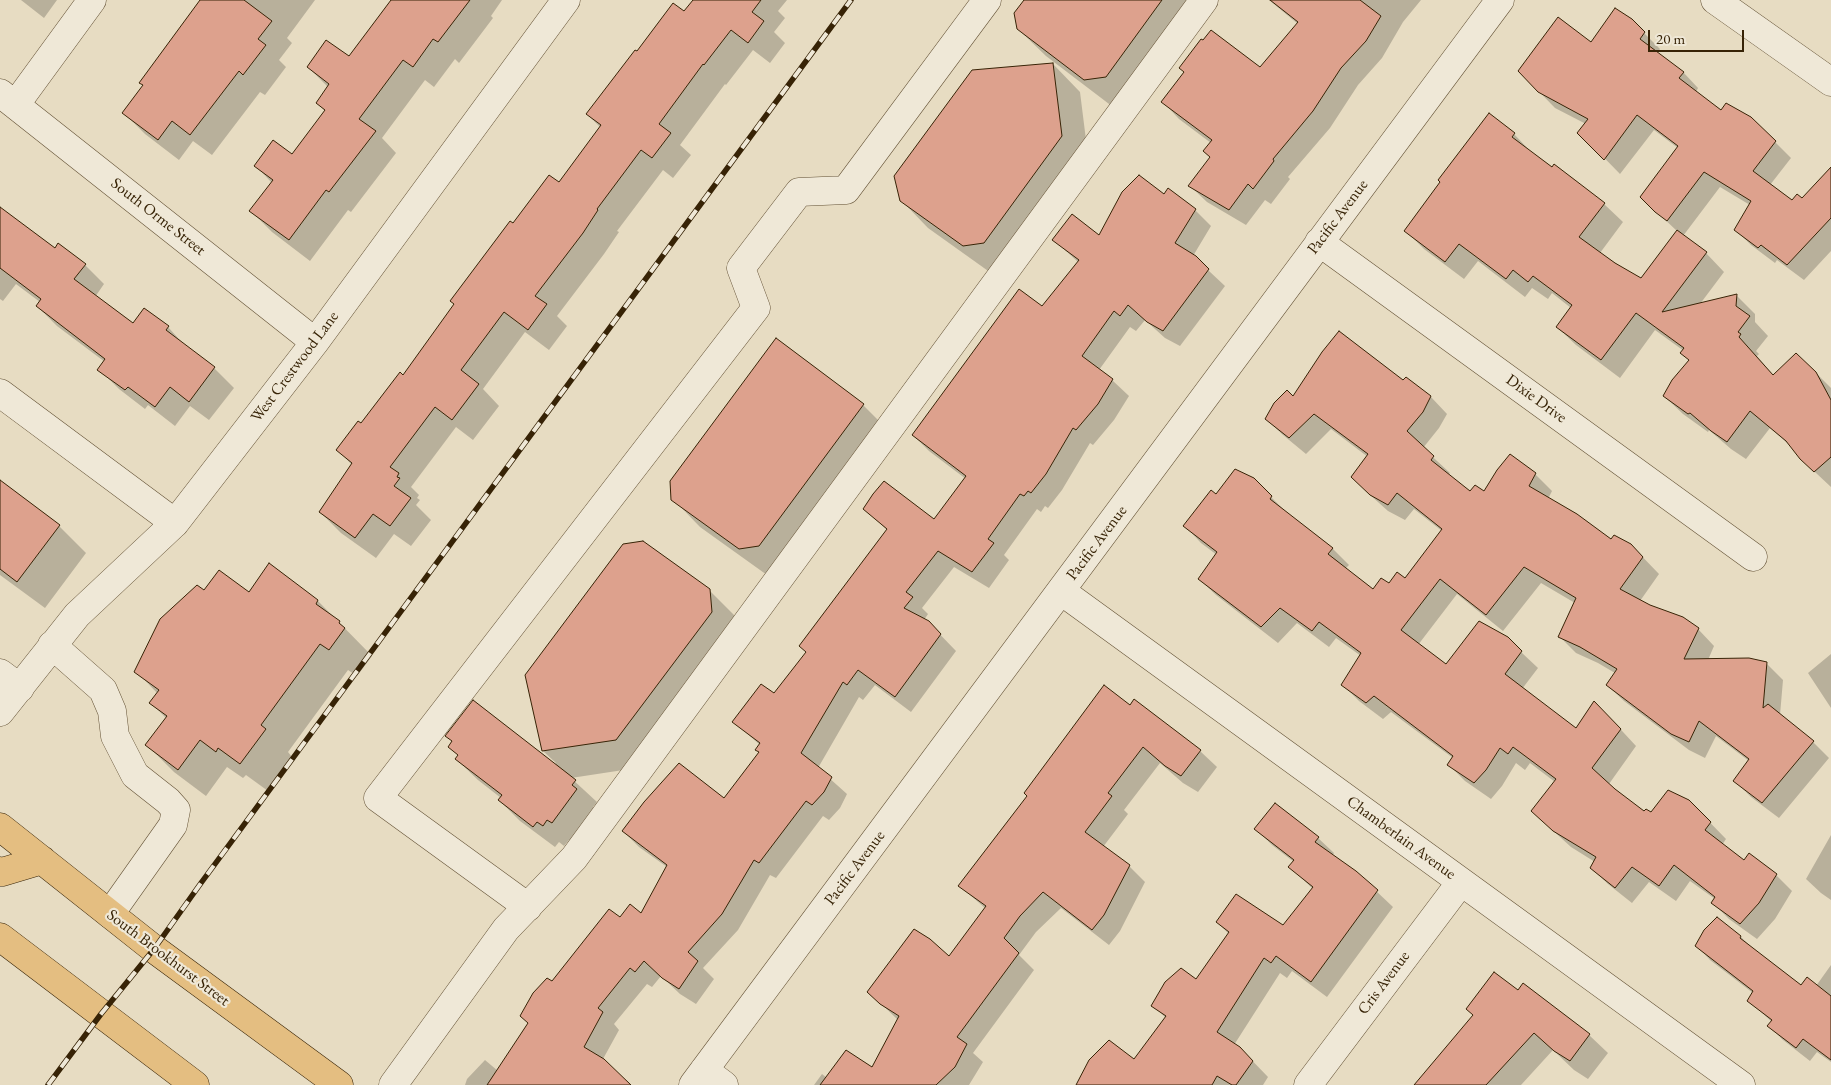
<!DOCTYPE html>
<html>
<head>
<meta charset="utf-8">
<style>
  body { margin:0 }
  #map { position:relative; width:1831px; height:1085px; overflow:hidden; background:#e7dcc2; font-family:"EB Garamond",serif }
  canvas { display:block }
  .scale { position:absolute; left:1648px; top:30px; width:96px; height:22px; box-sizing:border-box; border:2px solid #372306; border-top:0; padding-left:6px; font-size:15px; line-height:18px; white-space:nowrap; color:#372306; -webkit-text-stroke:4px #efe8d7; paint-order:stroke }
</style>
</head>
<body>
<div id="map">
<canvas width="1831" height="1085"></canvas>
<div class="scale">20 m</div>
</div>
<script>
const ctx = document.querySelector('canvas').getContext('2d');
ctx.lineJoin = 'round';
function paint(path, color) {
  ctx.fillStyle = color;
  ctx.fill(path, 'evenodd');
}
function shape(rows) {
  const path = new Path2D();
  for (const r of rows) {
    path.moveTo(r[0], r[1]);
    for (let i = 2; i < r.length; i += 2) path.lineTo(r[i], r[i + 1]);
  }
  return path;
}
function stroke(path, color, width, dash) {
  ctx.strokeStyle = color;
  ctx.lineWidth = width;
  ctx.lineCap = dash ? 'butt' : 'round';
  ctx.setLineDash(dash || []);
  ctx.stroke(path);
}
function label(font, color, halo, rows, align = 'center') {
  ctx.font = font + ' "EB Garamond",serif';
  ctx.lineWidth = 4.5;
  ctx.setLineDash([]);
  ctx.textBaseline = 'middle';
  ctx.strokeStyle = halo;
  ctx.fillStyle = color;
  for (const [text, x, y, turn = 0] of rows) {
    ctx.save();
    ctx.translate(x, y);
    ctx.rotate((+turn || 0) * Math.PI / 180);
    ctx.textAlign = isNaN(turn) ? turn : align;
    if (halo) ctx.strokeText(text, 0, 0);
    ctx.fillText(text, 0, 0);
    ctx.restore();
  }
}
paint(shape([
  [21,0,57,0,44,18],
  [207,0,315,0,287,38,292,43,279,60,286,67,265,95,260,92,212,155,193,141,179,160,145,134,124,113],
  [393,0,502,0,491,16,493,18,459,63,455,59,434,87,425,80,382,138,396,153,351,212,348,210,310,261,272,232,251,211,272,183,256,166,292,156,326,112,317,103,329,88,308,67,349,58],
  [695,0,787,0,778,11,785,18,774,32,785,43,770,63,753,50,726,85,725,84,680,145,691,155,673,178,663,170,617,231,619,232,604,254,557,316,567,326,549,350,525,332,483,389,499,406,473,440,456,427,411,487,419,495,417,498,420,500,416,505,431,520,411,546,394,534,376,558,341,533,320,512,352,465,338,450,404,377,513,225,559,184,601,128,587,114,637,53,685,13],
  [1026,0,1200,0,1113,107,1046,56,1018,29],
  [1269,0,1421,0,1403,22,1382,58,1358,85,1330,128,1288,177,1290,179,1271,204,1265,200,1246,225,1207,202,1190,186,1211,157,1211,143,1179,119,1163,102,1260,69,1298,24],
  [1631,20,1660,49,1657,53,1683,72,1698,88,1696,92,1722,111,1775,142,1791,158,1770,185,1792,202,1802,200,1831,169,1831,251,1804,280,1777,260,1775,263,1751,245,1735,229,1750,205,1720,187,1683,236,1706,253,1724,272,1700,304,1737,296,1755,314,1755,322,1768,336,1756,351,1759,354,1757,356,1774,376,1815,372,1831,388,1831,487,1801,459,1793,448,1770,428,1746,459,1731,449,1709,430,1708,432,1683,414,1664,396,1690,361,1682,353,1684,351,1655,330,1620,378,1576,345,1557,327,1571,308,1552,293,1548,299,1532,288,1525,297,1478,261,1464,279,1424,249,1405,230,1489,115,1514,134,1532,153,1604,204,1623,222,1600,253,1641,280,1678,232,1641,197,1678,148,1654,130,1620,174,1579,132,1586,124,1555,108,1519,71,1591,43],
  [1053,64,1080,92,1089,164,991,273,928,228,901,200],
  [1164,195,1195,210,1211,226,1193,256,1225,286,1180,346,1165,338,1145,320,1136,331,1130,327,1099,370,1112,380,1129,396,1114,420,1093,445,1090,443,1062,490,1048,508,1045,506,1041,512,1037,509,1004,555,1009,560,989,588,954,567,922,608,928,614,924,620,928,622,956,651,911,712,875,685,863,700,859,697,818,768,847,794,840,808,829,820,823,816,776,878,770,875,738,930,703,968,714,979,696,1004,680,994,661,976,652,987,647,984,614,1024,619,1030,603,1059,629,1085,465,1085,467,1079,485,1060,498,1071,529,1024,552,983,620,919,641,915,667,867,639,847,623,831,724,800,760,753,760,745,734,722,774,695,807,652,888,531,865,509,935,521,966,479,929,451,913,435,1042,308,1078,262,1054,240,1100,237],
  [0,208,55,250,85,265,104,284,95,297,133,325,145,309,168,327,187,348,214,368,234,388,209,420,190,406,175,426,148,405,145,409,119,389,99,369,105,362,57,326,37,306,40,302,16,284,3,301,0,299],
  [1406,378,1431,397,1447,414,1439,428,1423,448,1450,473,1448,475,1471,492,1484,493,1535,474,1552,491,1548,499,1612,540,1631,545,1659,574,1640,601,1698,629,1714,646,1708,660,1766,663,1783,680,1780,715,1813,742,1829,758,1779,818,1751,797,1735,781,1749,761,1716,736,1705,758,1689,750,1624,701,1607,685,1615,673,1598,663,1576,653,1560,637,1575,603,1541,583,1503,631,1457,594,1418,645,1446,666,1521,652,1538,668,1522,689,1576,729,1611,719,1636,746,1609,784,1644,813,1651,814,1689,801,1726,839,1722,845,1744,862,1776,875,1792,891,1775,919,1757,939,1729,919,1713,903,1715,899,1690,881,1676,901,1649,882,1632,903,1608,884,1591,868,1595,862,1571,847,1549,827,1555,782,1530,763,1525,770,1516,763,1502,786,1491,799,1465,781,1449,765,1453,758,1391,712,1383,719,1359,701,1343,685,1361,656,1336,638,1329,647,1297,623,1278,643,1216,595,1199,579,1217,555,1201,543,1185,526,1216,496,1253,479,1288,514,1333,549,1349,565,1345,569,1374,590,1405,580,1442,531,1414,509,1405,520,1388,511,1369,494,1368,457,1331,429,1306,454,1283,435,1266,419,1294,397,1403,382],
  [863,405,890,432,767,575,700,527,673,499],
  [0,481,59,526,86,553,45,608,0,575],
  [709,590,736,617,643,767,571,778,597,802,593,807,598,811,573,843,569,840,564,846,559,842,555,847,520,821,499,800,501,798,478,780,456,759,459,756,449,746,453,742,447,736,554,765,556,763,543,751],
  [204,592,249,593,318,601,372,656,357,676,348,670,288,752,292,757,268,791,246,775,243,778,227,767,206,796,174,772,147,745,166,718,151,703,158,694,136,671],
  [1831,654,1831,708,1808,673],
  [1130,706,1200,751,1217,767,1198,792,1183,783,1160,763,1124,810,1128,814,1103,847,1129,866,1145,882,1120,931,1109,945,1061,908,1036,932,1019,955,1034,970,973,1053,983,1062,969,1085,814,1085,822,1074,827,1078,872,1069,899,1021,869,992,949,958,986,909,960,886],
  [1256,829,1318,838,1334,853,1332,856,1356,872,1393,907,1327,997,1292,971,1287,978,1280,973,1234,1045,1240,1048,1268,1077,1263,1085,1078,1085,1134,1060,1166,1018,1153,1006,1196,981,1229,934,1217,922,1284,927,1313,889,1290,867,1294,862,1272,845],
  [1831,835,1831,900,1821,893,1806,879],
  [1741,937,1753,949,1801,986,1816,986,1831,965,1831,1062,1817,1052,1810,1061,1783,1040,1769,1026,1772,1022,1749,1001,1753,993,1710,960,1696,945],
  [1518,991,1589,1035,1608,1053,1588,1079,1574,1070,1553,1050,1521,1085,1420,1085]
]), '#0003');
const building = shape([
  [200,0,244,0,272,21,258,39,266,45,243,75,239,71,190,135,172,121,158,140,122,113,143,85,139,83,200,0],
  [391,0,470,0,438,42,433,39,413,67,403,60,359,119,376,131,329,192,326,190,289,240,249,211,273,180,254,166,273,140,292,154,325,110,316,103,329,84,307,67,326,40,349,56,391,0],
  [693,0,761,0,752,12,764,21,748,43,731,30,704,65,703,64,659,124,671,133,652,158,641,150,597,209,598,210,583,233,535,296,547,304,528,330,504,312,461,370,479,384,452,420,435,407,390,467,399,473,397,477,400,478,394,486,411,498,390,526,373,514,355,538,319,512,352,463,336,450,358,421,361,423,400,372,403,375,454,304,450,301,510,221,513,223,549,175,559,182,601,125,586,114,635,50,637,51,673,3,684,11,693,0],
  [1024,0,1162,0,1106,77,1084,80,1017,29,1014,13,1024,0],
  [1270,0,1360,0,1381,16,1366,41,1341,68,1313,111,1273,159,1274,161,1253,189,1248,184,1229,210,1188,186,1210,157,1203,151,1212,140,1161,102,1184,72,1179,68,1201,39,1203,40,1211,30,1260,67,1298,22,1270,0],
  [1615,8,1632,19,1645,32,1640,39,1684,72,1679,78,1721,110,1726,103,1751,117,1776,141,1753,171,1792,200,1797,194,1802,198,1831,167,1831,218,1787,265,1761,245,1758,248,1734,230,1751,201,1704,172,1667,221,1655,212,1640,197,1678,146,1637,115,1604,160,1577,133,1588,119,1538,92,1518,71,1558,17,1591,42,1615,8],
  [1053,63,1062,136,984,243,963,246,900,201,894,176,972,70,1053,63],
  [1489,113,1515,133,1512,137,1552,167,1554,164,1605,203,1579,237,1615,263,1641,278,1677,230,1707,252,1662,312,1737,294,1736,306,1750,316,1738,332,1741,334,1739,337,1773,375,1796,353,1816,372,1831,400,1831,457,1814,472,1800,459,1786,441,1750,411,1727,442,1711,431,1690,413,1688,414,1663,396,1672,380,1689,360,1680,353,1684,348,1636,313,1601,360,1556,327,1572,305,1533,276,1528,282,1513,270,1506,279,1459,244,1445,262,1404,231,1440,182,1438,180,1489,113],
  [1139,175,1164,194,1168,188,1196,209,1175,243,1196,256,1209,269,1163,331,1147,322,1128,305,1120,316,1114,311,1082,356,1113,379,1098,404,1076,430,1073,428,1046,474,1031,493,1028,491,1024,496,1020,494,988,539,994,543,972,572,938,551,906,592,913,597,904,608,929,621,941,634,895,697,858,670,847,685,843,682,801,753,832,777,824,792,812,805,806,801,759,863,754,860,722,914,688,952,698,961,679,989,662,978,644,961,635,972,630,968,598,1008,603,1012,584,1047,604,1059,631,1085,487,1085,528,1023,520,1016,533,993,547,978,552,981,609,909,620,917,630,904,641,913,667,865,622,831,644,802,679,763,724,798,759,752,755,750,760,743,732,722,761,684,774,693,806,652,799,646,887,529,863,509,873,494,884,481,934,519,966,476,912,435,1019,289,1042,306,1079,260,1052,240,1072,214,1099,235,1122,192,1139,175],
  [0,207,55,248,58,243,86,264,74,279,133,323,144,308,169,326,166,330,215,367,189,402,170,387,155,407,128,387,125,390,97,370,105,359,36,306,41,299,0,268,0,207],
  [1339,331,1403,380,1406,377,1431,396,1423,412,1407,431,1434,456,1431,460,1470,491,1475,485,1484,491,1497,470,1510,454,1536,473,1529,486,1577,514,1611,539,1614,535,1631,544,1643,557,1620,589,1650,605,1683,617,1699,628,1684,659,1749,658,1767,662,1763,708,1768,704,1814,741,1762,803,1733,781,1749,759,1699,721,1689,742,1671,734,1606,685,1617,669,1580,647,1558,637,1576,598,1524,567,1486,615,1440,579,1401,630,1446,664,1479,621,1508,637,1522,651,1505,674,1576,728,1594,701,1621,729,1592,768,1615,789,1644,811,1646,809,1651,812,1668,790,1689,800,1711,822,1705,830,1744,860,1749,853,1777,874,1759,903,1740,924,1711,903,1715,897,1674,865,1659,886,1632,867,1615,888,1590,868,1596,857,1553,831,1531,811,1556,779,1513,747,1508,754,1500,748,1486,770,1474,783,1447,765,1453,756,1374,696,1366,703,1341,685,1361,653,1319,622,1312,631,1280,608,1261,627,1198,579,1217,552,1183,526,1211,490,1216,494,1235,469,1254,478,1272,496,1270,499,1333,548,1328,554,1373,589,1381,578,1389,583,1397,572,1405,578,1442,529,1397,493,1388,505,1370,495,1351,477,1368,454,1314,414,1289,438,1265,419,1274,403,1287,390,1293,396,1322,352,1339,331],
  [776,338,864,404,759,546,739,549,671,500,670,481,776,338],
  [0,480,60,525,17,582,0,569,0,480],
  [643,541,710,589,712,612,616,740,542,751,525,675,623,544,643,541],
  [269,563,318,600,316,604,340,621,339,623,345,628,329,650,320,644,261,725,266,729,240,764,218,748,216,752,200,740,178,770,145,745,167,716,149,703,159,690,134,672,160,619,197,585,204,590,219,570,249,592,269,563],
  [1104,685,1130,705,1134,699,1201,750,1181,776,1165,766,1143,747,1108,793,1112,796,1085,832,1130,865,1104,915,1092,930,1043,892,1020,916,1004,938,1019,953,957,1037,967,1044,955,1067,936,1085,820,1085,846,1050,872,1067,899,1016,880,1004,867,992,914,929,930,939,949,956,986,906,958,886,1027,796,1024,793,1104,685],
  [473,700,576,780,572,785,577,789,552,823,547,820,543,826,537,822,533,827,498,800,502,795,455,759,458,755,448,747,452,741,445,736,473,700],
  [1275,803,1319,837,1315,842,1356,871,1378,890,1311,982,1276,956,1271,963,1264,958,1217,1032,1240,1047,1253,1061,1236,1085,1232,1085,1217,1076,1212,1085,1076,1085,1089,1060,1109,1040,1134,1059,1166,1016,1151,1006,1165,982,1181,968,1196,979,1229,932,1216,922,1236,894,1283,925,1313,887,1288,867,1294,860,1254,829,1275,803],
  [1717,917,1741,936,1740,938,1801,985,1807,977,1831,996,1831,1060,1803,1039,1796,1048,1767,1026,1772,1020,1747,1001,1753,991,1695,946,1704,930,1717,917],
  [1494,972,1518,990,1523,983,1590,1034,1570,1061,1554,1051,1534,1033,1486,1085,1414,1085,1473,1015,1466,1009,1494,972]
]);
paint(building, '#dda18d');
stroke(building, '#372306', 1);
const minor = shape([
  [1715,0,1831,82],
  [0,93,315,342],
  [16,104,92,0],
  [1319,242,1753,557],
  [0,393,175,523],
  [1061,591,1741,1085],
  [52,645,103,690,112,711,115,736,135,775,168,801,176,810,173,825,110,914],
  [0,673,20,688],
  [0,712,77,615,175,523,315,342,566,0],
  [528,907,378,798,756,308,741,268,799,192,846,190,987,0],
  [704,1070,724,1085],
  [393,1085,506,929,574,858,1204,0],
  [693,1085,1500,0],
  [1308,1085,1461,882]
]);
const major = shape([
  [0,827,154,949,339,1085],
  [0,871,2,872,42,860],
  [0,937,195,1085]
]);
stroke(minor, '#635135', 29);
stroke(major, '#372306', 29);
stroke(minor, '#efe8d7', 28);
stroke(major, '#e4be81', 28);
const rail = shape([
  [48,1085,101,1014,154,949,201,883,851,0]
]);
stroke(rail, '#372306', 5.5);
stroke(rail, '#efe8d7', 4, [11]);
label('16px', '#372306', '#efe8d7', [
  ["South Orme Street",158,217,38],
  ["Pacific Avenue",1338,217,-53],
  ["West Crestwood Lane",295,367,-53],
  ["Dixie Drive",1536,399,36],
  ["Pacific Avenue",1097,543,-53],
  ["Chamberlain Avenue",1401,838,36],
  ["Pacific Avenue",855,868,-53],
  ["South Brookhurst Street",168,958,37],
  ["Cris Avenue",1384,983,-53]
]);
</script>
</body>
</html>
